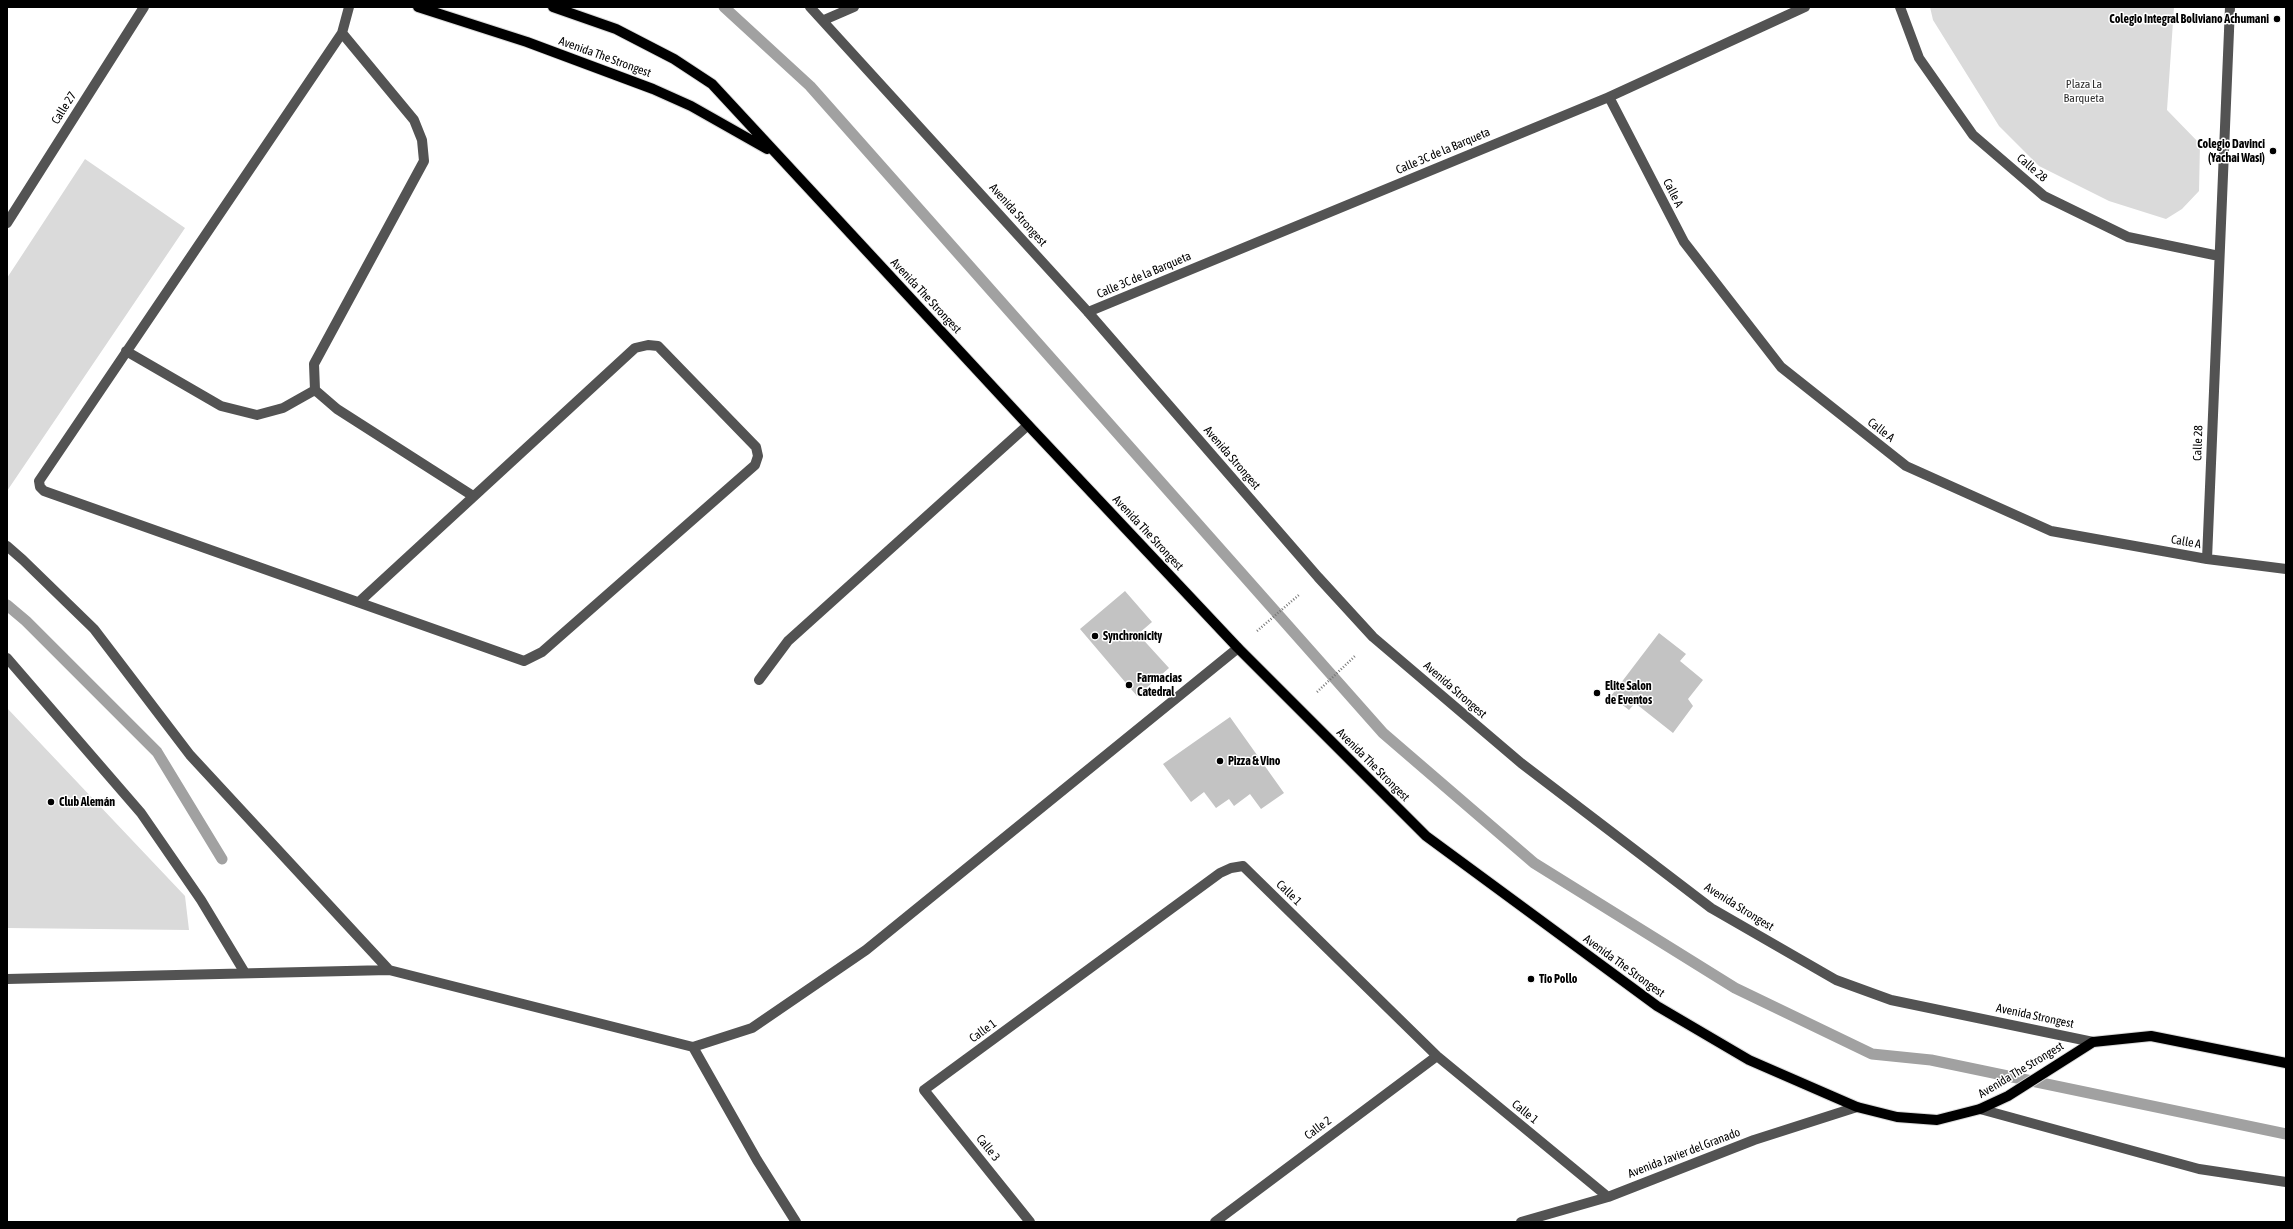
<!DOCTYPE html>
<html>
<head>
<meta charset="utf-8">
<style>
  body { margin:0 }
  #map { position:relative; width:2293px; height:1229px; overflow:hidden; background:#fff; font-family:"Asap Condensed",sans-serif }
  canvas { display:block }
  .frame { position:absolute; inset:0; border:8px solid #000; pointer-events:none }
</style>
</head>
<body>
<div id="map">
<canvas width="2293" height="1229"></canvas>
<div class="frame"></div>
</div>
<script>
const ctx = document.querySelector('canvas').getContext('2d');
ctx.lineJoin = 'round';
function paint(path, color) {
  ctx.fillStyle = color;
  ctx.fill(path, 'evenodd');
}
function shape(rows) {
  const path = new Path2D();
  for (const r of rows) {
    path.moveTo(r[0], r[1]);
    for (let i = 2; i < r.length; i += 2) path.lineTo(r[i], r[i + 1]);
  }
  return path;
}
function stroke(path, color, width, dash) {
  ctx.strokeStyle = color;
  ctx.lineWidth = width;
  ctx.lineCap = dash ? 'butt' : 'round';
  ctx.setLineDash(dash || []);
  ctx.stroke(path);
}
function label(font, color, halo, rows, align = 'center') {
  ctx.font = font + ' "Asap Condensed",sans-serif';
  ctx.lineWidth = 3;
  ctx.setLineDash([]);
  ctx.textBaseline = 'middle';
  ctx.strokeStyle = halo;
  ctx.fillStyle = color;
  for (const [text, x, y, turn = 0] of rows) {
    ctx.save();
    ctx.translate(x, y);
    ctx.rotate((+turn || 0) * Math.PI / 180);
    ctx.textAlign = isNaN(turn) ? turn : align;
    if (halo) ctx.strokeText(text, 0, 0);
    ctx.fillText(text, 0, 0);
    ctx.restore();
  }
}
paint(shape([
  [1930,7,2174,7,2167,110,2200,144,2199,191,2182,209,2166,219,2109,201,2039,166,1999,126,1933,20],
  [85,159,185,228,7,491,7,278],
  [7,708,185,896,189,930,7,928]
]), '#dadada');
stroke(shape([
  [724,7,810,86,1383,733,1534,863,1735,988,1872,1054,1931,1060,2286,1134],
  [7,605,26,621,157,752,222,859]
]), '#a1a1a1', 11);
paint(shape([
  [1125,591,1152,622,1138,634,1169,668,1137,696,1080,629],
  [1659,633,1686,654,1680,661,1703,680,1688,699,1693,706,1673,733,1635,703,1629,710,1611,696],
  [1230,717,1284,793,1261,809,1250,794,1234,806,1229,799,1216,808,1204,792,1191,802,1163,764]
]), '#c3c3c3');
const major = shape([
  [418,7,527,42,653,89,691,106,767,149],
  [553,7,616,29,674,59,712,84,1028,425,1238,648,1426,836,1657,1006,1749,1060,1857,1107,1897,1117,1937,1120,1980,1109,2008,1096,2093,1042,2151,1036,2286,1063]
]);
stroke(major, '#dbdbdb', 12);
stroke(shape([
  [1257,631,1300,594],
  [1317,692,1355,656]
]), '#757575', 2.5, [1, 2]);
stroke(shape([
  [349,7,342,33,414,120,422,140,424,161,314,364,315,390,337,409,473,496],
  [810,7,1088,312,1318,577,1373,637,1521,763,1711,908,1836,980,1891,1000,2093,1042],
  [1900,7,1919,58,1973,135,2044,196,2128,237,2219,256],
  [824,20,854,7],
  [342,33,39,481,40,487,44,491,524,661,542,652,755,465,758,456,756,447,658,346,648,345,635,348,359,602],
  [1609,97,1684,242,1781,367,1906,466,2051,531,2207,559,2286,569],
  [7,223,144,7],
  [1088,312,1609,97,1805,7],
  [126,351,221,406,257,415,283,408,315,390],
  [7,546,23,560,94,629,190,755,389,970],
  [2207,559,2230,7],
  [7,658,141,813,201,900,245,973],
  [759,680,788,641,1028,425],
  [7,979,389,970,693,1047,752,1028,866,950,1238,648],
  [693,1047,757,1160,796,1222],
  [1980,1109,2199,1169,2286,1182],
  [1030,1222,924,1090,1220,873,1231,868,1243,866,1437,1056,1608,1197],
  [1215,1222,1437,1056],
  [1521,1222,1608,1197,1754,1140,1857,1107]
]), '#535353', 10);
stroke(major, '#000', 10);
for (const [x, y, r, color] of [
  [2277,19,4,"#000"],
  [2273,151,4,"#000"],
  [1095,636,4,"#000"],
  [1129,685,4,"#000"],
  [1597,693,4,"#000"],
  [1220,761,4,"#000"],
  [51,802,4,"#000"],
  [1531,979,4,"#000"]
]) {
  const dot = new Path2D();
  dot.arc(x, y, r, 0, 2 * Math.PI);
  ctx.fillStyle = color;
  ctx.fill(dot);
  stroke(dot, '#fff', 1.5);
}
label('bold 12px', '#000', '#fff', [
  ["Colegio Integral Boliviano Achumani",2269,19,"right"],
  ["Colegio Davinci",2265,144,"right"],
  ["(Yachai Wasi)",2265,158,"right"],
  ["Synchronicity",1103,636],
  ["Farmacias",1137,678],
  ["Catedral",1137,692],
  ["Elite Salon",1605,686],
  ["de Eventos",1605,700],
  ["Pizza & Vino",1228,761],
  ["Club Alemán",59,802],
  ["Tio Pollo",1539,979]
], 'left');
label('12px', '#000', '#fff', [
  ["Avenida The Strongest",605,57,20],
  ["Calle 27",64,108,-58],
  ["Calle 3C de la Barqueta",1443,151,-23],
  ["Calle 28",2032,168,41],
  ["Calle A",1673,193,63],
  ["Avenida Strongest",1018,215,48],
  ["Calle 3C de la Barqueta",1144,275,-23],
  ["Avenida The Strongest",926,296,47],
  ["Calle A",1881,430,38],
  ["Calle 28",2198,443,-88],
  ["Avenida Strongest",1232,458,49],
  ["Avenida The Strongest",1148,533,47],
  ["Calle A",2186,542,10],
  ["Avenida Strongest",1455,690,41],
  ["Avenida The Strongest",1373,765,45],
  ["Calle 1",1289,893,44],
  ["Avenida Strongest",1739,907,32],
  ["Avenida The Strongest",1624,966,36],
  ["Avenida Strongest",2035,1016,12],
  ["Calle 1",983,1031,-36],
  ["Avenida The Strongest",2021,1070,-31],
  ["Calle 1",1525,1112,39],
  ["Calle 2",1318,1128,-37],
  ["Calle 3",988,1148,51],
  ["Avenida Javier del Granado",1684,1153,-21]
]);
label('12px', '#313131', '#fff', [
  ["Plaza La",2084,84],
  ["Barqueta",2084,98]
]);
</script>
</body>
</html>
